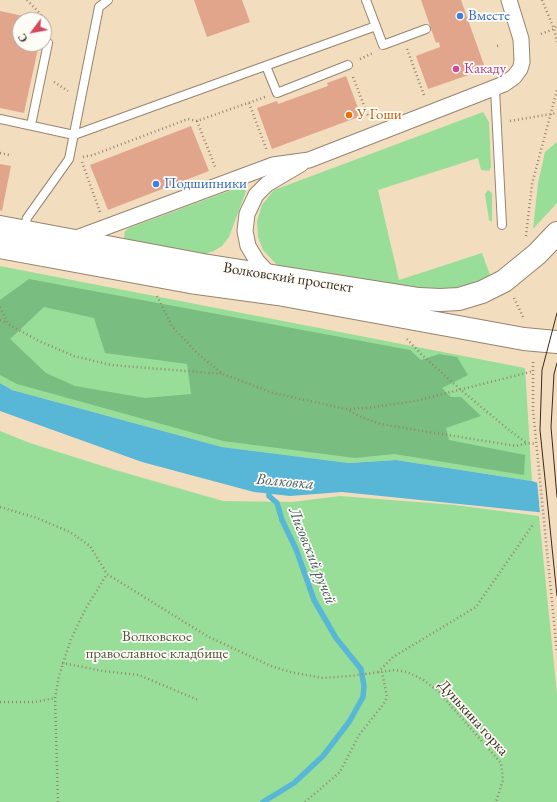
<!DOCTYPE html>
<html>
<head>
<meta charset="utf-8">
<style>
  body { margin:0 }
  #map { position:relative; width:557px; height:802px; overflow:hidden; background:#f3ddbf; font-family:"EB Garamond",serif }
  canvas { display:block }
  .north { position:absolute; left:12px; top:12px; width:40px; height:40px; box-sizing:border-box; background:#fdfcf7; border:1px solid #afa8a0; border-radius:50%; rotate:238deg; font-size:11px; font-weight:700; line-height:16px; text-align:center; color:#3b2a1e }
  .north::after { content:''; display:block; margin:auto; width:14px; height:18px; background:#d1495b; clip-path:polygon(50% 0,100% 100%,50% 72%,0 100%) }
</style>
</head>
<body>
<div id="map">
<canvas width="557" height="802"></canvas>
<div class="north">С</div>
</div>
<script>
const ctx = document.querySelector('canvas').getContext('2d');
ctx.lineJoin = 'round';
function paint(path, color) {
  ctx.fillStyle = color;
  ctx.fill(path, 'evenodd');
}
function shape(rows) {
  const path = new Path2D();
  for (const r of rows) {
    path.moveTo(r[0], r[1]);
    for (let i = 2; i < r.length; i += 2) path.lineTo(r[i], r[i + 1]);
  }
  return path;
}
function stroke(path, color, width, dash) {
  ctx.strokeStyle = color;
  ctx.lineWidth = width;
  ctx.lineCap = dash ? 'butt' : 'round';
  ctx.setLineDash(dash || []);
  ctx.stroke(path);
}
function label(font, color, halo, rows, align = 'center') {
  ctx.font = font + ' "EB Garamond",serif';
  ctx.lineWidth = 3.5;
  ctx.setLineDash([]);
  ctx.textBaseline = 'middle';
  ctx.strokeStyle = halo;
  ctx.fillStyle = color;
  for (const [text, x, y, turn = 0] of rows) {
    ctx.save();
    ctx.translate(x, y);
    ctx.rotate((+turn || 0) * Math.PI / 180);
    ctx.textAlign = isNaN(turn) ? turn : align;
    if (halo) ctx.strokeText(text, 0, 0);
    ctx.fillText(text, 0, 0);
    ctx.restore();
  }
}
paint(shape([
  [483,112,489,122,491,167,489,171,481,170,478,158,378,190,399,280,482,253,490,275,489,279,477,285,443,291,286,269,278,266,263,250,258,237,257,221,262,205,274,190],
  [557,142,557,203,533,229,538,183,545,152],
  [240,187,243,187,246,191,229,237,222,246,214,251,205,254,127,241,124,238,125,231,129,228],
  [488,190,492,193,492,222,489,220,485,194],
  [0,266,525,368,532,481,396,460,349,463,222,447,12,390,0,383],
  [0,431,30,443,112,469,223,501,292,502,340,496,455,505,539,516,557,694,557,802,0,802]
]), '#98de98');
paint(shape([
  [29,279,410,350,421,360,439,354,457,357,468,375,442,388,451,397,461,397,481,416,446,428,449,440,525,455,524,475,394,454,355,458,223,441,17,384,0,375,0,300],
  [44,307,94,318,105,353,187,364,191,394,145,398,75,386,46,373,10,339]
]), '#7abd80');
paint(shape([
  [0,383,12,390,222,447,349,463,396,460,532,481,557,489,557,514,342,492,290,496,254,492,142,462,0,411]
]), '#58b7d7');
paint(shape([
  [537,480,557,486,557,515,540,513]
]), '#f3ddbf');
stroke(shape([
  [263,802,294,783,323,756,349,722,363,697,364,686,361,669,336,638,314,600,296,549,282,520,277,503,269,496,269,487]
]), '#58b7d7', 5.5);
paint(shape([
  [194,0,242,0,250,22,207,37],
  [421,0,461,0,484,65,483,70,428,89,416,56,440,47,439,42,436,43],
  [0,11,37,19,20,20,20,44,39,44,24,113,0,108],
  [346,76,361,116,272,149,257,108,277,101,278,104,325,87,328,86,327,83],
  [191,126,209,171,108,210,90,165],
  [0,164,11,166,2,211,0,210]
]), '#e1a58c');
const lane = shape([
  [366,0,383,45,426,29],
  [266,66,277,93,348,65],
  [495,89,502,225],
  [0,119,74,135,376,26],
  [31,125,48,43],
  [24,230,27,218,69,159,99,7,108,0]
]);
const street = shape([
  [71,240,273,165,309,160,504,84,514,77,520,69,522,62,521,39,509,0],
  [269,274,257,261,248,246,245,231,247,214,256,195,267,184,301,164]
]);
const secondary = shape([
  [0,227,203,265,419,299,440,300,459,299,482,292,504,281,537,254,557,233],
  [0,247,190,282,278,294,524,339,557,342]
]);
stroke(lane, '#97846e', 10);
stroke(street, '#97846e', 17);
stroke(secondary, '#97846e', 24);
stroke(shape([
  [27,0,46,20,50,31],
  [542,0,554,29,557,42],
  [541,34,554,29,557,24],
  [497,46,501,45],
  [407,49,424,95],
  [360,59,373,53],
  [353,77,368,116],
  [54,82,68,91],
  [249,103,267,151],
  [197,121,216,169],
  [510,121,557,113],
  [0,153,9,155],
  [83,157,93,155,188,119,197,121,265,97],
  [82,162,100,212],
  [526,236,532,184,557,90],
  [157,296,172,326,198,354,223,374,273,393,346,409,361,417,380,424,516,446,528,443,536,444],
  [514,298,524,319],
  [0,307,8,324,39,341,74,356,111,365,223,374],
  [0,320,7,323],
  [407,339,422,355,461,390,509,430,527,443],
  [533,362,533,410,557,652],
  [346,409,366,408,415,401,534,371],
  [0,507,37,518,70,532,90,546,107,574,207,636,271,666,290,672,323,678,350,676,395,670,407,672,422,679,438,691,501,763,503,780,496,802],
  [62,663,103,671,139,675,198,700],
  [378,672,393,657,476,607,534,523],
  [0,702,35,702,55,698],
  [58,802,55,698,59,676,71,639,86,608,107,574],
  [305,802,340,772,359,735,385,702,387,697,382,672]
]), '#97846e', 2.5, [1, 3]);
stroke(lane, '#fff', 8);
stroke(street, '#fff', 15);
stroke(secondary, '#fff', 22);
stroke(shape([
  [557,313,542,370,540,430,557,596],
  [557,363,554,374,551,427,557,497]
]), '#3b2a1e', 1);
for (const [x, y, r, color] of [
  [460,16,4,"#3f7fe0"],
  [456,69,4,"#d1479c"],
  [349,115,4,"#e8710a"],
  [156,184,4,"#3f7fe0"]
]) {
  const dot = new Path2D();
  dot.arc(x, y, r, 0, 2 * Math.PI);
  ctx.fillStyle = color;
  ctx.fill(dot);
  stroke(dot, '#fdfcf7', 1.5);
}
label('15px', '#366cbe', '#fdfcf7', [
  ["Вместе",468,16],
  ["Подшипники",164,184]
], 'left');
label('15px', '#b23c85', '#fdfcf7', [
  ["Какаду",464,69]
], 'left');
label('15px', '#c56008', '#fdfcf7', [
  ["У Гоши",357,115]
], 'left');
label('15px', '#3b2a1e', '#fdfcf7', [
  ["Волковский проспект",288,278,9],
  ["Дунькина горка",473,718,48]
]);
label('15px', '#52573c', '#fdfcf7', [
  ["Волковское",157,637],
  ["православное кладбище",157,654]
]);
label('italic 16px', '#455b5f', '#fdfcf7', [
  ["Волковка",285,482,5],
  ["Лиговский ручей",312,556,68]
]);
</script>
</body>
</html>
